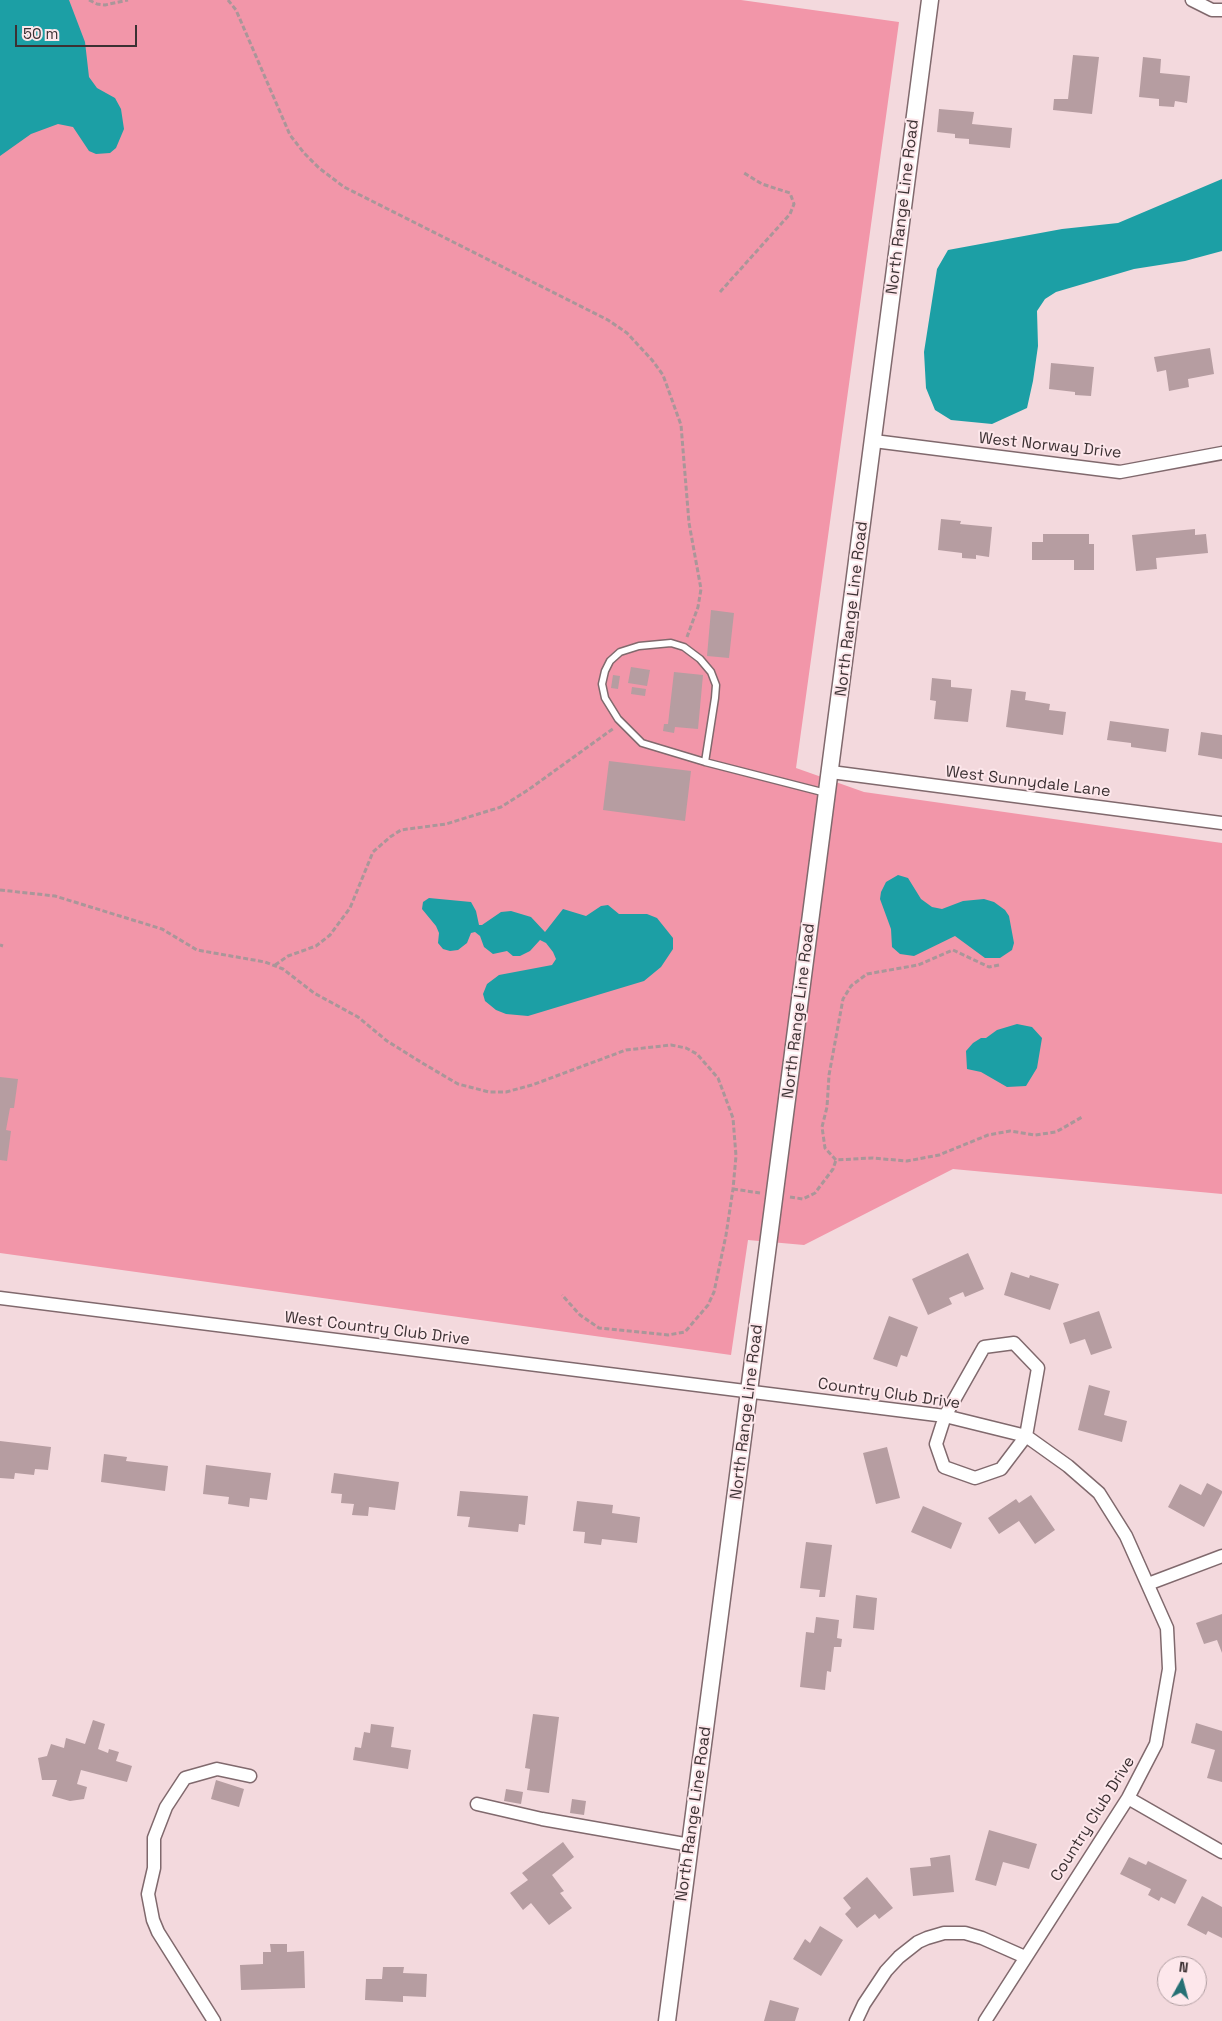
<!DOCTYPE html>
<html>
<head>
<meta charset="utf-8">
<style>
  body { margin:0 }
  #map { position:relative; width:1222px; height:2021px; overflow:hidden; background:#f3d9dd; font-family:"Space Grotesk",sans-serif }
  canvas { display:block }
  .north { position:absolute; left:1157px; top:1956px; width:50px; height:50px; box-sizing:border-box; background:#fde7eb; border:1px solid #b09ea1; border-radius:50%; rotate:7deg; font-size:14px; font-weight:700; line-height:20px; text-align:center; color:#3c3133 }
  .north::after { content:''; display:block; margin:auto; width:18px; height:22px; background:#257074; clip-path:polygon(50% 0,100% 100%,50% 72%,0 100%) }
  .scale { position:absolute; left:15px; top:25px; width:122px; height:22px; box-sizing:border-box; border:2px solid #3c3133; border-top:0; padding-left:6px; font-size:15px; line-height:18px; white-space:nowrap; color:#3c3133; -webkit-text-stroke:4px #fde7eb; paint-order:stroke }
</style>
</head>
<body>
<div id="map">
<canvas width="1222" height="2021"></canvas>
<div class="north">N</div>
<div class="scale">50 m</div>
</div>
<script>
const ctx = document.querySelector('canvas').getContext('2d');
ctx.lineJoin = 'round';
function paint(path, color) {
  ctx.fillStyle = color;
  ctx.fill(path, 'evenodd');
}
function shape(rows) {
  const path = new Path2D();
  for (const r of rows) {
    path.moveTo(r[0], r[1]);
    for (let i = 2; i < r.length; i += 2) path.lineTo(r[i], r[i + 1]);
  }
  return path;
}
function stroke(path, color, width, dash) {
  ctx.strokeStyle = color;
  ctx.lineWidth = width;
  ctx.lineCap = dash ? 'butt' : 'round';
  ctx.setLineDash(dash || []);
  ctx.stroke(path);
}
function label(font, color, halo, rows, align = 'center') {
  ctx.font = font + ' "Space Grotesk",sans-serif';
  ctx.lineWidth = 4;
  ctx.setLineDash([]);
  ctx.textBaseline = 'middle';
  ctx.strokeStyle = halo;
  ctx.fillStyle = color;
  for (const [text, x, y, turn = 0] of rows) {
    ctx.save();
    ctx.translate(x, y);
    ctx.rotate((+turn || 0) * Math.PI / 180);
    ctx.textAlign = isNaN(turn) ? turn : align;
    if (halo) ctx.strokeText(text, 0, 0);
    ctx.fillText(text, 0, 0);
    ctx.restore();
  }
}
paint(shape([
  [0,0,741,0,899,22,796,768,864,792,1222,843,1222,1194,953,1169,804,1245,748,1240,731,1355,0,1253]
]), '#f296a9');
paint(shape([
  [0,0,69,0,85,42,89,77,97,88,115,98,121,109,124,129,116,148,110,153,96,154,89,151,73,127,58,124,31,134,0,156],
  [1222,179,1222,251,1185,261,1134,269,1056,292,1045,299,1037,311,1038,346,1033,381,1027,408,992,424,951,420,935,410,926,388,924,352,937,269,948,250,1062,229,1118,223],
  [898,875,908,878,921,899,932,907,942,909,963,901,984,899,994,902,1005,910,1009,916,1014,943,1012,950,1000,958,985,958,955,936,914,956,900,954,892,947,891,929,880,899,881,892,886,882],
  [429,898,471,902,476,911,479,925,482,925,501,912,511,911,531,917,545,932,563,909,586,916,601,906,608,905,619,914,647,914,657,918,673,938,673,949,661,967,644,981,528,1016,506,1014,496,1010,485,1001,483,994,487,984,499,975,552,965,556,959,553,952,546,943,540,940,530,951,520,956,513,956,507,951,493,954,484,947,480,936,475,932,471,933,467,943,458,950,450,951,443,949,438,943,439,933,436,926,422,909,423,902],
  [1017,1024,1032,1027,1042,1038,1037,1068,1026,1086,1007,1087,981,1072,967,1069,966,1051,973,1043,981,1038,986,1038,997,1030]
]), '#1c9fa5');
paint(shape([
  [1073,55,1099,57,1092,114,1053,110,1054,99,1068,99],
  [1143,57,1161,59,1160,73,1190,76,1187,103,1175,101,1174,107,1159,106,1159,99,1139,97],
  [939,109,974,112,972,124,1012,128,1010,148,969,144,969,139,955,138,955,134,937,132],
  [1210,348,1214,374,1188,379,1189,387,1169,391,1166,370,1157,372,1154,357],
  [1051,363,1094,367,1091,396,1075,395,1075,392,1049,389],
  [941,519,961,521,960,524,992,527,989,557,976,555,976,559,962,558,962,553,938,550],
  [1195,529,1195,535,1206,534,1208,553,1156,558,1157,569,1136,571,1132,535],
  [1043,534,1089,534,1089,544,1094,544,1094,570,1074,570,1074,560,1032,560,1032,542,1043,542],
  [711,610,734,613,729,658,707,656],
  [631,667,650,670,647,686,628,683],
  [674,672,703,675,698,729,675,727,674,733,663,731,664,724,668,724],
  [613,675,620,676,618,689,611,688],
  [932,678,951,680,951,687,972,689,968,722,934,719,936,701,930,700],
  [632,687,646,689,645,696,631,694],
  [1011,690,1026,692,1025,700,1050,704,1049,710,1066,712,1063,735,1006,727],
  [1110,721,1169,729,1166,752,1131,747,1131,743,1107,740],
  [1201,732,1222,735,1222,759,1198,755],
  [609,761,691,771,685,821,603,810],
  [0,1077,18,1079,14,1108,10,1108,6,1130,11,1131,7,1161,0,1160],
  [968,1253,984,1289,965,1297,963,1292,949,1298,952,1304,928,1315,912,1279],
  [1011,1272,1029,1278,1030,1275,1059,1284,1050,1310,1004,1295],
  [1099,1311,1112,1348,1091,1355,1085,1339,1070,1344,1063,1323],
  [889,1316,918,1327,907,1357,901,1355,897,1367,873,1359],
  [1089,1385,1110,1391,1104,1415,1127,1421,1122,1442,1078,1430],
  [0,1441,51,1447,48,1470,35,1469,34,1475,15,1473,14,1479,0,1478],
  [887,1447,900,1498,876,1504,863,1453],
  [104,1454,127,1457,126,1461,168,1466,165,1491,101,1482],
  [206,1465,271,1473,267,1500,250,1498,249,1507,228,1504,229,1497,203,1494],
  [334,1473,399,1482,395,1510,369,1507,368,1516,352,1515,354,1504,341,1503,342,1494,331,1493],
  [1207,1483,1222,1491,1222,1493,1204,1527,1168,1507,1180,1484,1201,1495],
  [460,1491,528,1496,525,1525,519,1524,518,1532,468,1527,470,1517,457,1516],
  [1031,1495,1055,1530,1035,1544,1019,1521,999,1534,988,1518,1016,1499,1019,1503],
  [577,1501,613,1505,612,1513,640,1517,637,1543,602,1539,601,1545,584,1543,585,1532,573,1531],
  [923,1506,962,1523,951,1549,911,1532],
  [806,1542,832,1545,825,1597,819,1597,820,1590,800,1588],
  [856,1595,877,1598,874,1630,853,1628],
  [1222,1614,1222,1653,1217,1640,1204,1644,1196,1623],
  [816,1617,839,1620,837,1638,842,1639,841,1647,834,1647,831,1672,827,1671,825,1690,800,1687,806,1632,814,1633],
  [533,1714,559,1717,549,1793,527,1790,530,1769,525,1768],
  [93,1720,105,1724,98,1749,108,1753,109,1749,119,1752,116,1761,132,1766,127,1782,81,1770,77,1784,87,1787,84,1799,70,1801,52,1796,57,1780,42,1780,38,1758,47,1756,51,1744,64,1748,66,1738,85,1744],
  [1196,1723,1222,1731,1222,1782,1207,1778,1215,1750,1191,1743],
  [371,1724,394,1727,391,1747,411,1750,408,1769,353,1760,355,1747,361,1748,364,1732,370,1733],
  [216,1780,244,1789,239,1807,211,1799],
  [506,1789,523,1792,521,1804,504,1801],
  [572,1799,586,1801,584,1815,570,1813],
  [989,1830,1037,1844,1029,1869,1003,1862,996,1886,975,1880],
  [563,1842,574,1857,552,1875,564,1891,560,1893,572,1908,549,1925,531,1903,523,1910,510,1893,528,1880,522,1873],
  [950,1855,954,1892,913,1896,910,1868,931,1866,930,1858],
  [1129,1857,1146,1865,1148,1861,1187,1880,1175,1904,1161,1897,1159,1901,1148,1895,1151,1889,1120,1874],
  [867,1877,893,1908,879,1919,875,1914,857,1928,845,1914,851,1908,843,1898],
  [1202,1896,1222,1907,1222,1938,1208,1931,1206,1935,1187,1925],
  [820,1926,843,1940,821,1976,793,1959,805,1939,810,1943],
  [270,1944,287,1944,287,1952,304,1951,305,1988,241,1990,240,1965,263,1964,263,1952,271,1952],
  [383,1967,404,1967,403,1973,427,1974,426,1997,403,1996,403,2002,365,2000,366,1979,382,1979],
  [770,2000,799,2008,795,2021,764,2021]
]), '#b69da1');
const service = shape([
  [705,762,715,698,716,685,711,672,700,659,684,647,671,643,639,646,620,652,610,661,605,671,602,684,605,698,618,719,642,743,705,762,826,793]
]);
const minor = shape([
  [1192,0,1212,10,1222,10],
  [874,441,1120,472,1222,453],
  [831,772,1222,823],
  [0,1298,945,1416,1026,1436,1068,1466,1099,1493,1126,1536,1167,1628,1169,1669,1156,1744,1128,1798,985,2021],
  [1014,1343,1038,1368,1026,1436,1001,1469,975,1478,944,1467,936,1444,945,1416,984,1347,1014,1343],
  [1148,1584,1222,1556],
  [1128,1798,1222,1852],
  [477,1804,542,1819,690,1845],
  [214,2021,158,1932,153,1920,148,1894,154,1868,154,1838,166,1807,185,1778,217,1769,250,1776],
  [856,2021,864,2004,886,1971,899,1957,918,1942,927,1938,944,1933,965,1933,982,1938,1025,1957]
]);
const tertiary = shape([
  [667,2021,930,0]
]);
stroke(service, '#80696d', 9);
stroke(minor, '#80696d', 15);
stroke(tertiary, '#80696d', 19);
stroke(shape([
  [89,0,97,4,105,5,128,0],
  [228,0,236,10,290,135,304,153,319,168,344,187,608,320,627,333,652,360,663,375,681,425,689,523,701,589,698,607,687,637],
  [720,292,790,214,794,204,790,193,762,184,744,173],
  [0,890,55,896,162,929,197,950,265,962,283,969,314,993,358,1017,387,1041,424,1064,458,1084,489,1092,506,1092,532,1085,626,1050,671,1045,686,1048,697,1054,718,1078,733,1118,736,1156,733,1189,726,1235,714,1292,708,1305,685,1332,668,1335,599,1328,580,1315,562,1295],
  [0,945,3,946],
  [275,965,288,956,316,946,330,935,350,908,373,852,390,837,401,830,446,824,501,807,528,790,614,728],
  [999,965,989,967,953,950,918,965,867,974,851,986,843,999,829,1075,827,1107,822,1127,825,1148,836,1160,872,1158,907,1161,939,1155,988,1135,1010,1131,1035,1135,1056,1132,1082,1117],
  [733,1189,760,1193],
  [790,1197,803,1199,815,1193,833,1169,836,1160]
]), '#aa9699', 3, [5, 2.5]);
stroke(service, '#fff', 6);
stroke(minor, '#fff', 12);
stroke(tertiary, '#fff', 16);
label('16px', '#3c3133', '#fde7eb', [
  ["North Range Line Road",903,207,-83],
  ["West Norway Drive",1050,446,6],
  ["North Range Line Road",852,609,-83],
  ["West Sunnydale Lane",1028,782,7],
  ["North Range Line Road",799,1011,-83],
  ["West Country Club Drive",377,1329,7],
  ["Country Club Drive",889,1394,8],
  ["North Range Line Road",747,1412,-83],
  ["North Range Line Road",694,1814,-82],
  ["Country Club Drive",1093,1819,-58]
]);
</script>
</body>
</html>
